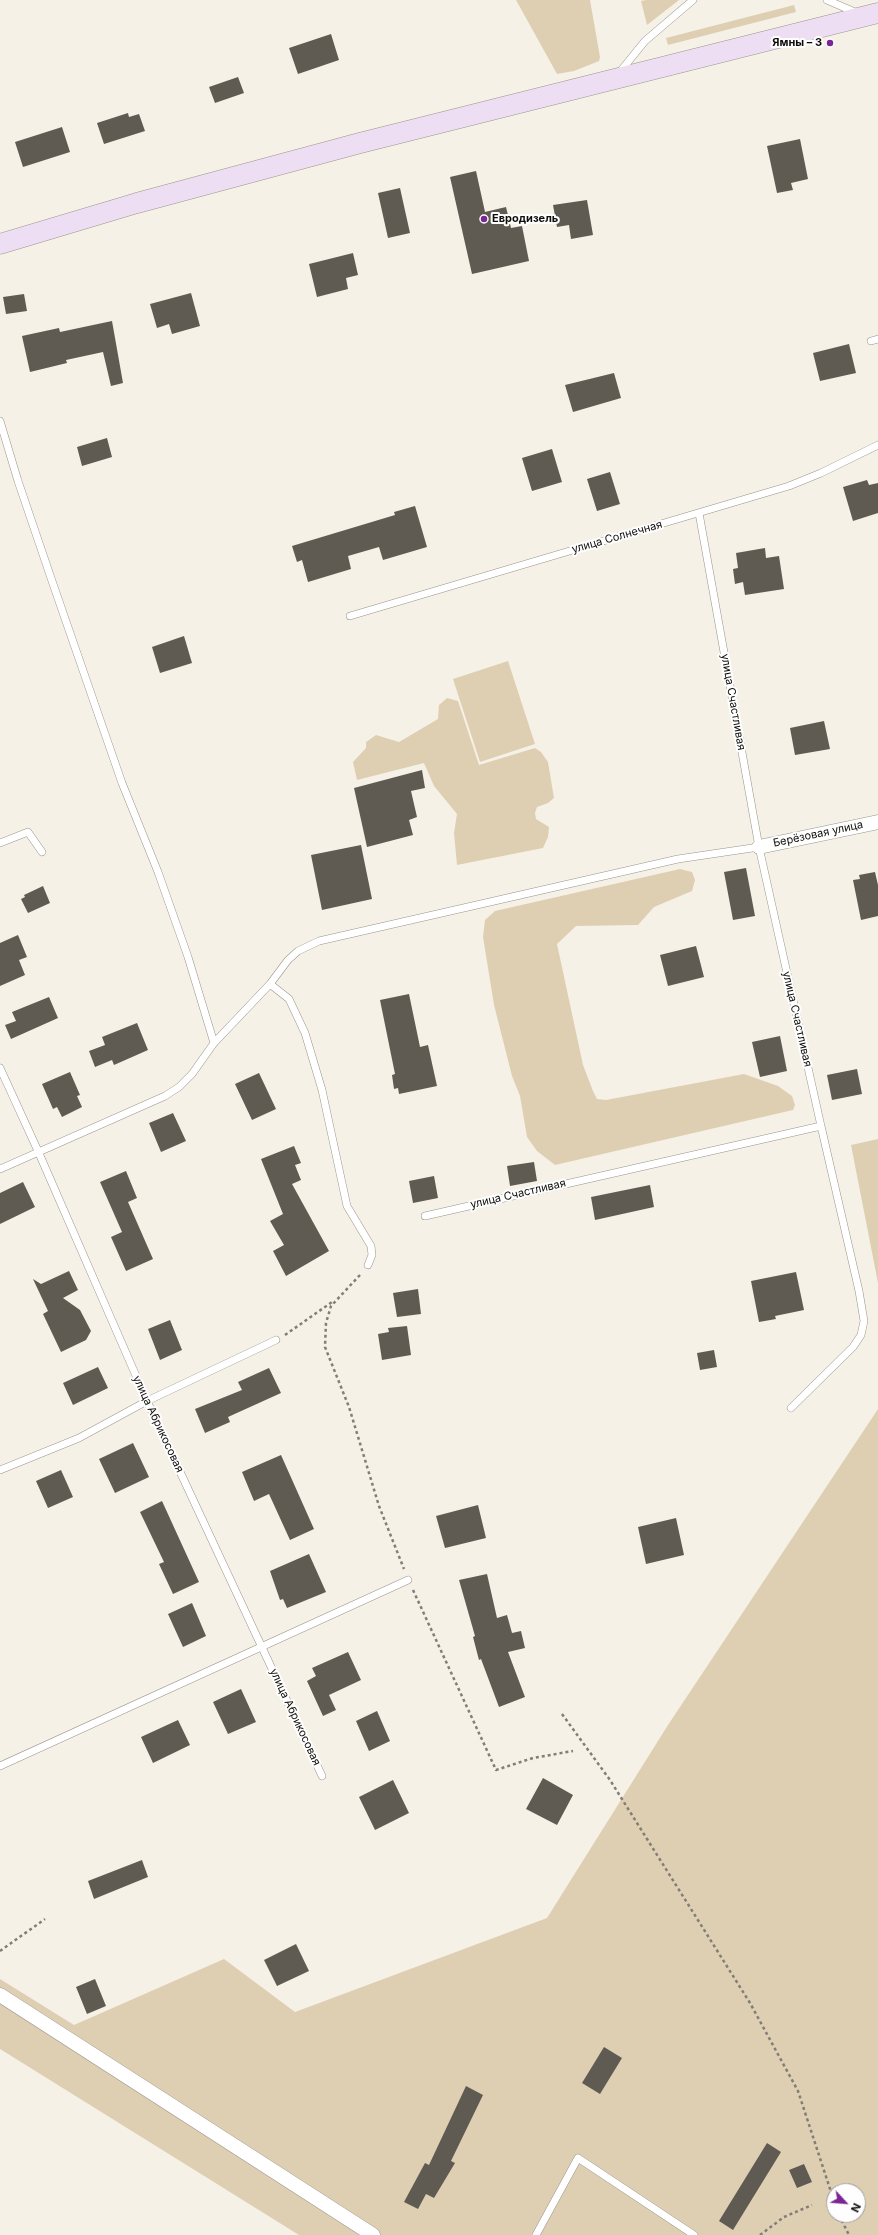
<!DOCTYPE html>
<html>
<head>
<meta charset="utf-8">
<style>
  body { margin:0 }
  #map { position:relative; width:878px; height:2235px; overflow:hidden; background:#f6f1e7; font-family:Inter,sans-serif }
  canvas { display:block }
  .north { position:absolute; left:826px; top:2183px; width:40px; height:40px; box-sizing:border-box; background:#fefefe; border:1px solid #9e9e9c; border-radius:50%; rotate:116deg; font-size:11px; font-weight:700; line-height:16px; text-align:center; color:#0e0d0a }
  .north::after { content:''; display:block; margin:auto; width:14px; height:18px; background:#7b2695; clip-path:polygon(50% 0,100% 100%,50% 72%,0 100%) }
</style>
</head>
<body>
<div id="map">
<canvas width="878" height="2235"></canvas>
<div class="north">N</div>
</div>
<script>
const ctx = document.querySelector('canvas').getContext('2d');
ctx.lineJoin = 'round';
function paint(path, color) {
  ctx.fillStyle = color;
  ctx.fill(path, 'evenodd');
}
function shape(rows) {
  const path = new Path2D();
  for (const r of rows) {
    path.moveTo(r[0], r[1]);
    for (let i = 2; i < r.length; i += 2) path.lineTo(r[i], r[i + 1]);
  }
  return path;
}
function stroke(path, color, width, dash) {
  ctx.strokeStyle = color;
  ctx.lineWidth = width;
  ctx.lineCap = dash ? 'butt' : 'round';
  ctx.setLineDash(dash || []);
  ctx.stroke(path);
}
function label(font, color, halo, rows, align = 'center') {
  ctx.font = font + ' Inter,sans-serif';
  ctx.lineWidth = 4;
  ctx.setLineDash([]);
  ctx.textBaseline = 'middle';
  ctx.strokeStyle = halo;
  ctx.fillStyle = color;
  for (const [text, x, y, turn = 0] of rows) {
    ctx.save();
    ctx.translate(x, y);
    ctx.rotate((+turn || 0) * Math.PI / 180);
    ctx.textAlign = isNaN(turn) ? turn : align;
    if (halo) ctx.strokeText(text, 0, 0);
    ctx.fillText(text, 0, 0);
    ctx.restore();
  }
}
paint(shape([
  [516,0,590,0,600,57,599,61,574,71,557,74],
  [646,0,679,0,647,25,641,1],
  [794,5,796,12,668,45,666,38],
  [508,661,535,744,480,762,453,679],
  [447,698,458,701,479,765,535,748,541,752,548,762,554,798,548,803,537,807,535,813,536,819,549,827,548,837,543,848,457,865,454,833,457,814,434,786,424,763,357,780,353,762,366,748,366,742,376,735,399,742,438,719,439,705],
  [680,869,692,872,695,880,692,891,654,907,638,925,576,926,557,944,583,1065,593,1091,597,1099,606,1100,744,1074,778,1086,792,1096,795,1105,793,1110,555,1165,537,1151,527,1137,520,1096,512,1076,494,1005,483,937,485,920,495,911],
  [878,1139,878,1283,851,1145],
  [878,1409,878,2235,299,2235,0,2049,0,1979,74,2025,224,1959,295,2012,547,1918,668,1725],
  [834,2191,858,2191,858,2215,834,2215]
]), '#decfb2');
paint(shape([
  [331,34,339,60,298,74,289,48],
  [238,77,244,93,215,103,209,87],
  [128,113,129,117,139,114,145,131,104,144,97,123],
  [62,127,70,152,23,167,15,142],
  [800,139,808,179,791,183,793,190,777,193,767,146],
  [476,171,485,212,506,207,511,228,522,226,529,261,472,274,450,177],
  [400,188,410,233,388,238,378,193],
  [587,200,593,235,571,239,569,225,557,227,553,205],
  [353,253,358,275,346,278,348,289,317,297,309,264],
  [191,293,200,326,172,334,169,324,157,328,150,304],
  [24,294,27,311,6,314,3,297],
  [112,321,123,383,111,386,103,352,66,360,67,363,30,372,22,336,59,328,60,332],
  [849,344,856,373,820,381,813,353],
  [614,373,621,398,573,412,565,385],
  [107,438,112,457,82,466,77,447],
  [552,449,562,482,532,491,522,458],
  [610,472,620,504,597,511,587,479],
  [867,480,869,485,878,483,878,513,853,521,843,487],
  [415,506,427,547,383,560,379,547,348,556,351,569,308,582,302,560,297,562,292,546,395,515,394,512],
  [765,548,766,558,779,556,784,589,745,595,743,582,735,584,733,569,738,568,736,553],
  [184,636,192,663,160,673,152,647],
  [824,721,830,749,795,755,790,728],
  [422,770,425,788,411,791,417,817,409,820,413,835,367,847,354,788],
  [361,845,372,899,322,910,311,855],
  [746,868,755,916,733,920,724,872],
  [875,872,878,885,878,916,861,920,853,880,860,879,859,875],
  [43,886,50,903,28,913,21,899,25,897,24,895],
  [18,935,27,957,19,960,25,975,0,986,0,943],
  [696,946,704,977,668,986,660,955],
  [409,994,420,1047,428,1045,437,1086,399,1094,398,1088,394,1089,392,1075,395,1074,380,1000],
  [49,997,58,1018,11,1039,5,1025,16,1021,12,1012],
  [137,1023,148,1050,114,1065,112,1060,95,1067,89,1051,105,1045,102,1037],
  [780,1036,787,1071,760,1077,752,1042],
  [857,1069,862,1094,832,1100,827,1075],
  [70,1072,80,1095,77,1096,82,1107,62,1117,57,1107,53,1109,42,1084],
  [259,1073,276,1109,252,1120,235,1084],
  [173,1113,186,1141,161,1152,149,1123],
  [294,1146,301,1163,295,1165,301,1180,292,1184,329,1251,286,1276,273,1251,284,1245,270,1221,283,1214,261,1159],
  [534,1162,537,1181,510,1186,507,1166],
  [126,1171,137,1198,128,1202,153,1259,126,1271,111,1237,122,1232,100,1182],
  [434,1176,438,1198,413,1203,409,1181],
  [23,1182,35,1207,0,1224,0,1193],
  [650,1185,654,1207,595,1220,591,1197],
  [69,1271,78,1290,63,1298,80,1310,91,1331,86,1340,61,1352,43,1314,48,1311,33,1279,41,1284],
  [796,1272,804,1310,775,1316,776,1319,759,1322,751,1281],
  [418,1289,421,1314,397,1317,393,1293],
  [170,1320,182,1350,160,1360,148,1329],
  [407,1326,411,1355,382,1360,378,1334,389,1332,388,1328],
  [714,1350,717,1367,700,1370,697,1353],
  [98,1367,108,1388,73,1405,63,1383],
  [269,1368,281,1393,228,1417,230,1422,205,1433,195,1409,242,1390,238,1382],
  [133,1443,149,1477,115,1493,99,1459],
  [281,1455,314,1529,290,1540,269,1494,254,1501,242,1472],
  [61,1470,73,1497,48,1508,36,1481],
  [162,1501,199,1582,173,1594,159,1564,164,1562,140,1512],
  [478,1505,486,1538,445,1548,436,1516],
  [676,1518,684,1555,646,1564,638,1527],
  [309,1554,326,1592,287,1608,283,1599,280,1600,270,1571],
  [487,1574,497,1618,507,1615,512,1633,521,1631,525,1648,508,1652,525,1697,499,1707,481,1659,479,1660,473,1637,475,1636,459,1580],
  [192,1603,206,1636,183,1647,168,1614],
  [348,1652,361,1680,329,1695,336,1710,323,1716,307,1681,316,1676,312,1668],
  [241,1689,256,1722,228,1734,213,1702],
  [377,1711,390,1741,369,1751,356,1721],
  [178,1720,190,1745,153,1763,141,1737],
  [543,1778,573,1795,557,1825,526,1809],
  [393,1780,409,1813,375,1830,359,1797],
  [142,1860,148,1877,94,1899,88,1881],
  [296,1944,309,1971,277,1986,264,1960],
  [95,1979,106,2006,87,2014,76,1987],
  [604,2047,622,2058,600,2094,582,2083],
  [466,2086,483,2095,451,2161,455,2163,434,2198,426,2194,418,2209,404,2202,425,2163,429,2165],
  [767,2143,781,2152,733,2230,719,2221],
  [804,2164,812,2182,797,2188,789,2170]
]), '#5f5b53');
const service = shape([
  [827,0,857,13],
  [619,73,645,41,693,0],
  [871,341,878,339],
  [0,421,18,481,52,581,122,783,158,872,188,957,214,1043],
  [350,616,789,486,821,473,878,445],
  [0,843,28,832,42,852],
  [270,984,289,999,305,1033,322,1090,347,1206,371,1246,372,1255,368,1265],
  [0,1068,38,1151,147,1401,322,1776],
  [0,1169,165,1096,179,1087,192,1074,214,1043,270,984,288,960,298,951,319,941,678,859,759,847],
  [425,1216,821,1126,759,847,699,513],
  [791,1408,853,1347,861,1335,864,1321,859,1291,821,1126],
  [0,1470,79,1438,147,1401,276,1340],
  [0,1766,408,1580],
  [536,2235,578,2158,694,2235]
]);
const minor = shape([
  [759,847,878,822],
  [0,1995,373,2235]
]);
const secondary = shape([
  [0,244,137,203,360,143,878,13]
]);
stroke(service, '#9a958c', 8);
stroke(minor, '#9a958c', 15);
stroke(secondary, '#9a958c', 21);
stroke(shape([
  [360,1275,331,1306,326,1323,325,1347,349,1407,379,1506,404,1569],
  [285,1335,332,1302],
  [413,1590,496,1770,533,1758,573,1751],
  [562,1714,610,1780,750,2003,798,2091,834,2201],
  [0,1951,45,1919],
  [839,2215,849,2235],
  [760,2235,784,2217,812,2205]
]), '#817e78', 2.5, [3, 3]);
stroke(service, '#fff', 7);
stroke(minor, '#fff', 14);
stroke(secondary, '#eedef4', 20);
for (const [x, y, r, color] of [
  [830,43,4,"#7b2695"],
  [484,219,4,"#7b2695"]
]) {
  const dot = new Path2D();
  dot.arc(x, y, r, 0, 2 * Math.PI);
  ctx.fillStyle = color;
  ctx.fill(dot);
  stroke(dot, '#fefefe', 1.5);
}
label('bold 11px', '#0e0d0a', '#fefefe', [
  ["Ямны – 3",822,43],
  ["Евродизель",492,219,"left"]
], 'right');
label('11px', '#0e0d0a', '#fefefe', [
  ["улица Солнечная",617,537,-16],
  ["улица Счастливая",733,702,80],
  ["Берёзовая улица",818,834,-12],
  ["улица Счастливая",797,1019,77],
  ["улица Счастливая",518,1194,-13],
  ["улица Абрикосовая",158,1424,65],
  ["улица Абрикосовая",295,1717,65]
]);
</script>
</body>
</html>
